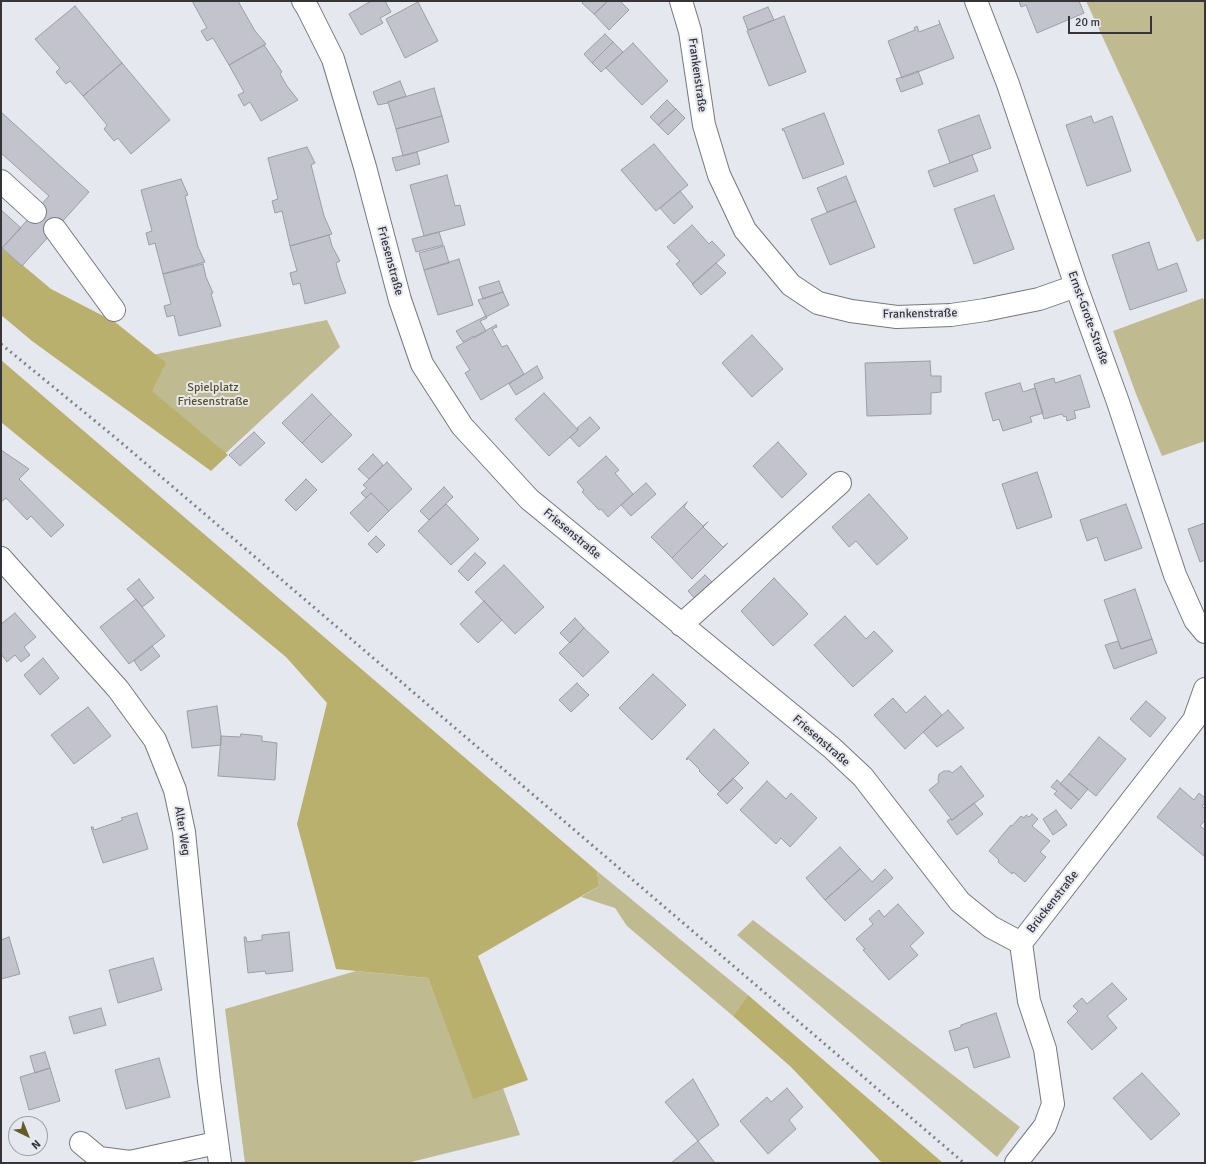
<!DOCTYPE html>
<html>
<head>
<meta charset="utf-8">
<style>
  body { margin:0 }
  #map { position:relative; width:1206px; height:1164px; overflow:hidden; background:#e6e8f0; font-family:Signika,sans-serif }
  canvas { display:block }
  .frame { position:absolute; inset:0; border:2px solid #353539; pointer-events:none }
  .north { position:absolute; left:8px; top:1116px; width:40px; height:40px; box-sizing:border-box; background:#e6e8f0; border:1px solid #9fa0a7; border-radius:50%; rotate:137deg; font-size:11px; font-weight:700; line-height:16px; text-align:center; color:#353539 }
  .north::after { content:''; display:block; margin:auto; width:14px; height:18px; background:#625b27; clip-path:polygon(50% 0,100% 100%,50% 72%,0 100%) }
  .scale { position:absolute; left:1068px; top:16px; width:84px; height:18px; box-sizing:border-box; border:2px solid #353539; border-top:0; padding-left:5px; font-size:12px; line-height:14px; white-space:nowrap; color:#353539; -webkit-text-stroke:3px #e6e8f0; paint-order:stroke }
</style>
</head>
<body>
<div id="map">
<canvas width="1206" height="1164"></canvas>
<div class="frame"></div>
<div class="north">N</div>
<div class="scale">20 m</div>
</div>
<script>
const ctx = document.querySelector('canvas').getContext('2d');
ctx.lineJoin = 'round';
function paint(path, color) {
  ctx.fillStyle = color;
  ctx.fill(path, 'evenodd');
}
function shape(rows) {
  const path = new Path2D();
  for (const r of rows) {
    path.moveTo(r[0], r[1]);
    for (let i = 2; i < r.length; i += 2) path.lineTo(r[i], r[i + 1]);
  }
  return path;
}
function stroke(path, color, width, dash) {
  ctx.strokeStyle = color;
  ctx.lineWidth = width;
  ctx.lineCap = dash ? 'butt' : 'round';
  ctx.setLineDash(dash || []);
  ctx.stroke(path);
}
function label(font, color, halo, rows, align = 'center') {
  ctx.font = font + ' Signika,sans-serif';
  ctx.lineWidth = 4;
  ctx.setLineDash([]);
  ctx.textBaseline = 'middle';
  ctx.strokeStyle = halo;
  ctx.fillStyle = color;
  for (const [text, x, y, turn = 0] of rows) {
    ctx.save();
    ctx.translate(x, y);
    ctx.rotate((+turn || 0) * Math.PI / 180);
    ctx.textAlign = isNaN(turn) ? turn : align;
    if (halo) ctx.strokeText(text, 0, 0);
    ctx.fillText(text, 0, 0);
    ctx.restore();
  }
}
paint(shape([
  [1086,1,1205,1,1205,238,1197,242],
  [1203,298,1205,303,1205,441,1162,456,1136,394,1113,331],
  [327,320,340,347,214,464,102,365],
  [597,871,748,995,733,1016,627,926,615,908,581,897,599,886],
  [753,920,1020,1127,997,1157,737,935],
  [356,971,428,978,473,1098,503,1088,520,1135,407,1163,245,1163,225,1009]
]), '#bfba90');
paint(shape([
  [1,247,51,289,115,322,166,363,152,391,228,455,211,471,32,341,1,315],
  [1,360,597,871,599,886,478,956,528,1080,473,1099,428,978,336,969,297,824,327,703,286,657,1,422],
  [748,995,943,1163,882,1163,791,1067,733,1016]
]), '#b9b06e');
const building = shape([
  [192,1,238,1,255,31,266,44,229,65,213,38,207,41,201,31,207,28,192,1],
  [371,1,385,1,391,12,380,18,383,23,361,35,349,14,371,1],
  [584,1,608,1,594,14,582,3,584,1],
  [608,1,620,1,629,10,609,30,594,14,608,1],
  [1019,1,1079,1,1084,13,1037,33,1026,5,1021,7,1019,1],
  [418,2,438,41,405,58,386,19,418,2],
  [75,6,122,63,83,96,70,81,66,84,56,72,60,68,35,39,75,6],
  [768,7,774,20,748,30,743,17,768,7],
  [784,16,806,72,769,86,747,31,784,16],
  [939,21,954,58,902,78,888,41,915,30,914,28,917,26,919,32,940,24,939,21],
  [605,34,613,42,592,63,584,54,605,34],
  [613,42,623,52,601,72,592,63,613,42],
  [633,43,668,81,642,105,606,68,633,43],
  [264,45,282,72,280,74,287,86,298,100,261,121,250,102,244,106,238,95,244,92,229,65,264,45],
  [122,63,170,120,131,154,118,138,114,141,104,129,107,125,83,96,122,63],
  [918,71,923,84,901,92,896,79,918,71],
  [400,81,406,96,388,102,388,103,378,105,373,92,400,81],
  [434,88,442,116,396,129,388,102,434,88],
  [667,100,676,109,658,125,650,117,667,100],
  [676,109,685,118,668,135,658,125,676,109],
  [1,112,89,192,22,266,2,248,49,196,1,153,1,112],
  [824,113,844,164,803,179,784,130,783,131,782,129,824,113],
  [979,115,991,148,950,163,938,130,979,115],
  [442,116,449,142,403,156,396,129,442,116],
  [1091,116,1094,123,1112,116,1131,171,1087,186,1066,125,1091,116],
  [654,144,688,185,656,211,621,170,654,144],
  [307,147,315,163,311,165,324,216,332,234,290,246,282,211,275,213,272,201,278,199,268,158,307,147],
  [417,152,420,164,396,171,392,158,417,152],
  [972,155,978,171,934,187,928,171,972,155],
  [447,175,455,206,460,205,465,225,424,236,410,185,447,175],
  [846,176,856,201,827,212,817,188,846,176],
  [181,179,188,195,185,196,198,247,205,262,163,274,155,243,149,245,146,233,152,231,141,190,181,179],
  [680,191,693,207,674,224,660,208,680,191],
  [994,195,1014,249,974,264,954,209,994,195],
  [856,201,875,247,830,265,811,219,856,201],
  [1,210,21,228,2,248,1,247,1,210],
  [692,225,709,244,712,241,725,255,693,284,676,264,680,261,667,247,692,225],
  [439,232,443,245,416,252,412,239,439,232],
  [329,235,332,246,340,261,336,263,340,277,346,293,305,304,300,283,293,285,290,273,297,271,290,246,329,235],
  [1149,242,1158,270,1177,263,1187,291,1130,310,1112,255,1149,242],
  [444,246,449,263,424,270,419,253,444,246],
  [459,259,473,305,438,315,424,270,459,259],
  [716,263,726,273,701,295,692,284,716,263],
  [203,264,206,277,213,293,211,294,221,326,179,336,174,315,167,317,164,306,171,304,163,274,203,264],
  [499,281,503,292,483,299,479,287,499,281],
  [503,292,509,305,486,317,478,300,503,292],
  [486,316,487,318,480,321,486,331,474,338,473,336,463,342,456,331,486,316],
  [496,325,497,327,492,329,502,347,507,345,524,374,481,400,465,373,470,370,456,347,496,325],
  [752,335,783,369,752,397,722,363,752,335],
  [930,361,931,376,941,376,941,392,931,393,931,414,867,416,865,363,930,361],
  [537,366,543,378,516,395,509,384,537,366],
  [1080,375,1090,407,1074,411,1076,418,1067,421,1066,416,1064,417,1062,414,1044,419,1034,384,1054,378,1055,383,1080,375],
  [1020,383,1023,392,1035,388,1043,413,1030,417,1032,422,1003,431,999,419,993,421,985,393,1020,383],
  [544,393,578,430,549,456,515,419,544,393],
  [312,394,331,414,302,443,282,423,312,394],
  [331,414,352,435,322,463,302,443,331,414],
  [590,417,600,428,579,447,570,437,578,430,577,428,590,417],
  [254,432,265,443,240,466,229,455,254,432],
  [778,442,807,474,782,498,753,466,778,442],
  [1,450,29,469,19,479,64,525,51,537,31,516,27,520,6,498,1,502,1,450],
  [373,454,383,465,369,479,358,469,373,454],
  [606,456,619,470,615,473,633,494,608,517,601,509,599,510,582,492,584,490,577,482,606,456],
  [387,462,412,489,389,511,371,493,366,498,361,493,367,488,363,485,387,462],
  [1037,472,1052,517,1017,529,1002,484,1037,472],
  [306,479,317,490,296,511,285,500,306,479],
  [646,483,656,494,631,516,621,505,646,483],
  [444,487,453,497,429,520,420,511,444,487],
  [371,493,389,511,368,532,350,513,371,493],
  [869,494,908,538,877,565,856,541,849,547,832,527,869,494],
  [687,502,684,507,703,526,708,522,672,558,651,537,687,502],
  [446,504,479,539,451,565,418,531,446,504],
  [1126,504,1142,548,1105,561,1097,537,1087,541,1080,520,1126,504],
  [708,522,703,527,723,547,728,543,692,579,672,558,708,522],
  [1205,523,1205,560,1200,562,1188,529,1205,523],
  [376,536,385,545,377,553,368,544,376,536],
  [475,553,486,563,468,581,458,571,475,553],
  [504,565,544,607,515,634,475,592,504,565],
  [705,575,715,585,697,601,688,591,705,575],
  [774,578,808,614,773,646,741,611,774,578],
  [139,579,154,598,142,607,127,589,139,579],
  [1135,589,1152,639,1121,649,1104,600,1135,589],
  [136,599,165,636,129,664,100,627,136,599],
  [484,601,502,620,478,643,460,624,484,601],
  [15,613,36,637,24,647,30,655,21,662,15,655,7,662,1,654,1,624,15,613],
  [845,616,866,639,874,631,893,651,853,687,814,645,845,616],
  [575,618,584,628,570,643,560,633,575,618],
  [584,628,609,652,583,677,559,653,584,628],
  [1152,639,1157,653,1114,669,1105,645,1118,641,1121,649,1152,639],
  [152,646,160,656,141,671,134,661,152,646],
  [43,658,59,678,40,695,24,675,43,658],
  [653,674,686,705,652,740,619,708,653,674],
  [577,683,589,695,571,712,559,700,577,683],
  [925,696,942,715,905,749,874,715,893,698,906,713,925,696],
  [1146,701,1166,718,1150,737,1130,719,1146,701],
  [217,706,221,736,221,745,192,748,187,711,217,706],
  [88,707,111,736,74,764,51,735,88,707],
  [948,710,964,728,937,747,923,732,948,710],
  [714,729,749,763,720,792,699,771,700,770,688,758,687,760,686,759,714,729],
  [241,734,262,736,262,741,277,743,275,780,218,776,221,736,240,737,241,734],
  [1099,737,1126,759,1096,796,1069,774,1099,737],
  [961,766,984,796,952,820,929,790,939,782,938,780,939,774,944,771,950,771,952,773,961,766],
  [1069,774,1088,789,1079,800,1060,784,1069,774],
  [733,778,743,788,727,804,717,794,733,778],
  [1057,780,1079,800,1071,809,1054,794,1057,791,1051,787,1057,780],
  [767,781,786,799,791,793,817,818,790,847,781,838,776,844,740,810,767,781],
  [1180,788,1194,800,1199,793,1205,798,1205,803,1202,806,1205,809,1205,820,1200,826,1205,830,1205,857,1157,817,1180,788],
  [974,803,983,814,957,835,947,821,950,819,952,820,974,803],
  [1056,810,1067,825,1053,835,1043,819,1056,810],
  [137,813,148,849,103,863,91,827,93,827,94,830,123,820,121,818,137,813],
  [1032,814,1038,819,1032,826,1050,841,1040,852,1046,857,1025,882,1013,872,1012,874,998,862,999,860,989,851,1011,825,1012,826,1021,816,1024,818,1026,815,1029,817,1032,814],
  [840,847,860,869,825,900,806,878,840,847],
  [860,869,872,882,885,869,893,878,845,921,825,900,860,869],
  [898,904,924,933,910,946,918,955,889,980,863,950,865,949,856,939,873,924,869,919,879,910,884,917,898,904],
  [289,932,293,971,266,974,265,971,248,973,244,937,246,937,247,942,262,940,262,935,289,932],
  [9,937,20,974,1,979,1,940,9,937],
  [153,958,162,990,118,1003,109,970,153,958],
  [1112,983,1127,999,1107,1016,1117,1028,1092,1050,1067,1022,1078,1011,1073,1006,1082,998,1087,1004,1112,983],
  [101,1008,106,1025,74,1034,69,1017,101,1008],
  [996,1013,1010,1057,974,1068,968,1047,955,1051,949,1031,961,1027,961,1025,996,1013],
  [45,1052,50,1068,35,1073,30,1056,45,1052],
  [159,1058,170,1097,126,1109,115,1070,159,1058],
  [50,1068,60,1101,29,1110,20,1077,50,1068],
  [1142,1073,1180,1114,1151,1140,1113,1098,1142,1073],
  [693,1079,719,1125,698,1141,665,1102,693,1079],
  [787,1088,803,1107,789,1120,796,1129,768,1154,740,1121,767,1097,771,1102,787,1088],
  [698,1141,715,1163,671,1163,698,1141]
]);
paint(building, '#c2c3cc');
stroke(building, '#9c9ea6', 1);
const minor = shape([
  [303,1,308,9,333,59,365,167,400,300,422,364,462,426,529,499,832,748,863,777,960,902,991,927,1021,943],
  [681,1,690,31,704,125,719,175,745,230,791,285,818,303,851,311,897,317,951,315,985,310,1039,299,1076,286],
  [976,1,1008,84,1076,286,1118,402,1175,575,1195,620,1205,632],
  [1,181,35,212],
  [55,229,114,310],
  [1,558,118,689,155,740,175,790,184,832,209,1081,220,1163],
  [681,625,840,483],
  [81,1143,99,1158,130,1162,216,1143],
  [1016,1163,1045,1126,1053,1104,1045,1049,1029,1001,1021,943,1194,720,1205,689]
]);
stroke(minor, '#77787f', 24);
stroke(minor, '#fff', 22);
stroke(shape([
  [1,344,117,439,964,1163]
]), '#828389', 3, [2, 4]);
label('12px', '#353539', '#e6e8f0', [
  ["Frankenstraße",697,75,82],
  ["Friesenstraße",390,261,75],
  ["Frankenstraße",920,314,-1],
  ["Ernst-Grote-Straße",1088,318,70],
  ["Friesenstraße",572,534,40],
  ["Friesenstraße",821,741,41],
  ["Alter Weg",182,831,81],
  ["Brückenstraße",1053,902,-52]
]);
label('12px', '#595220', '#e6e8f0', [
  ["Spielplatz",213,388],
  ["Friesenstraße",213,402]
]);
</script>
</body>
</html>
